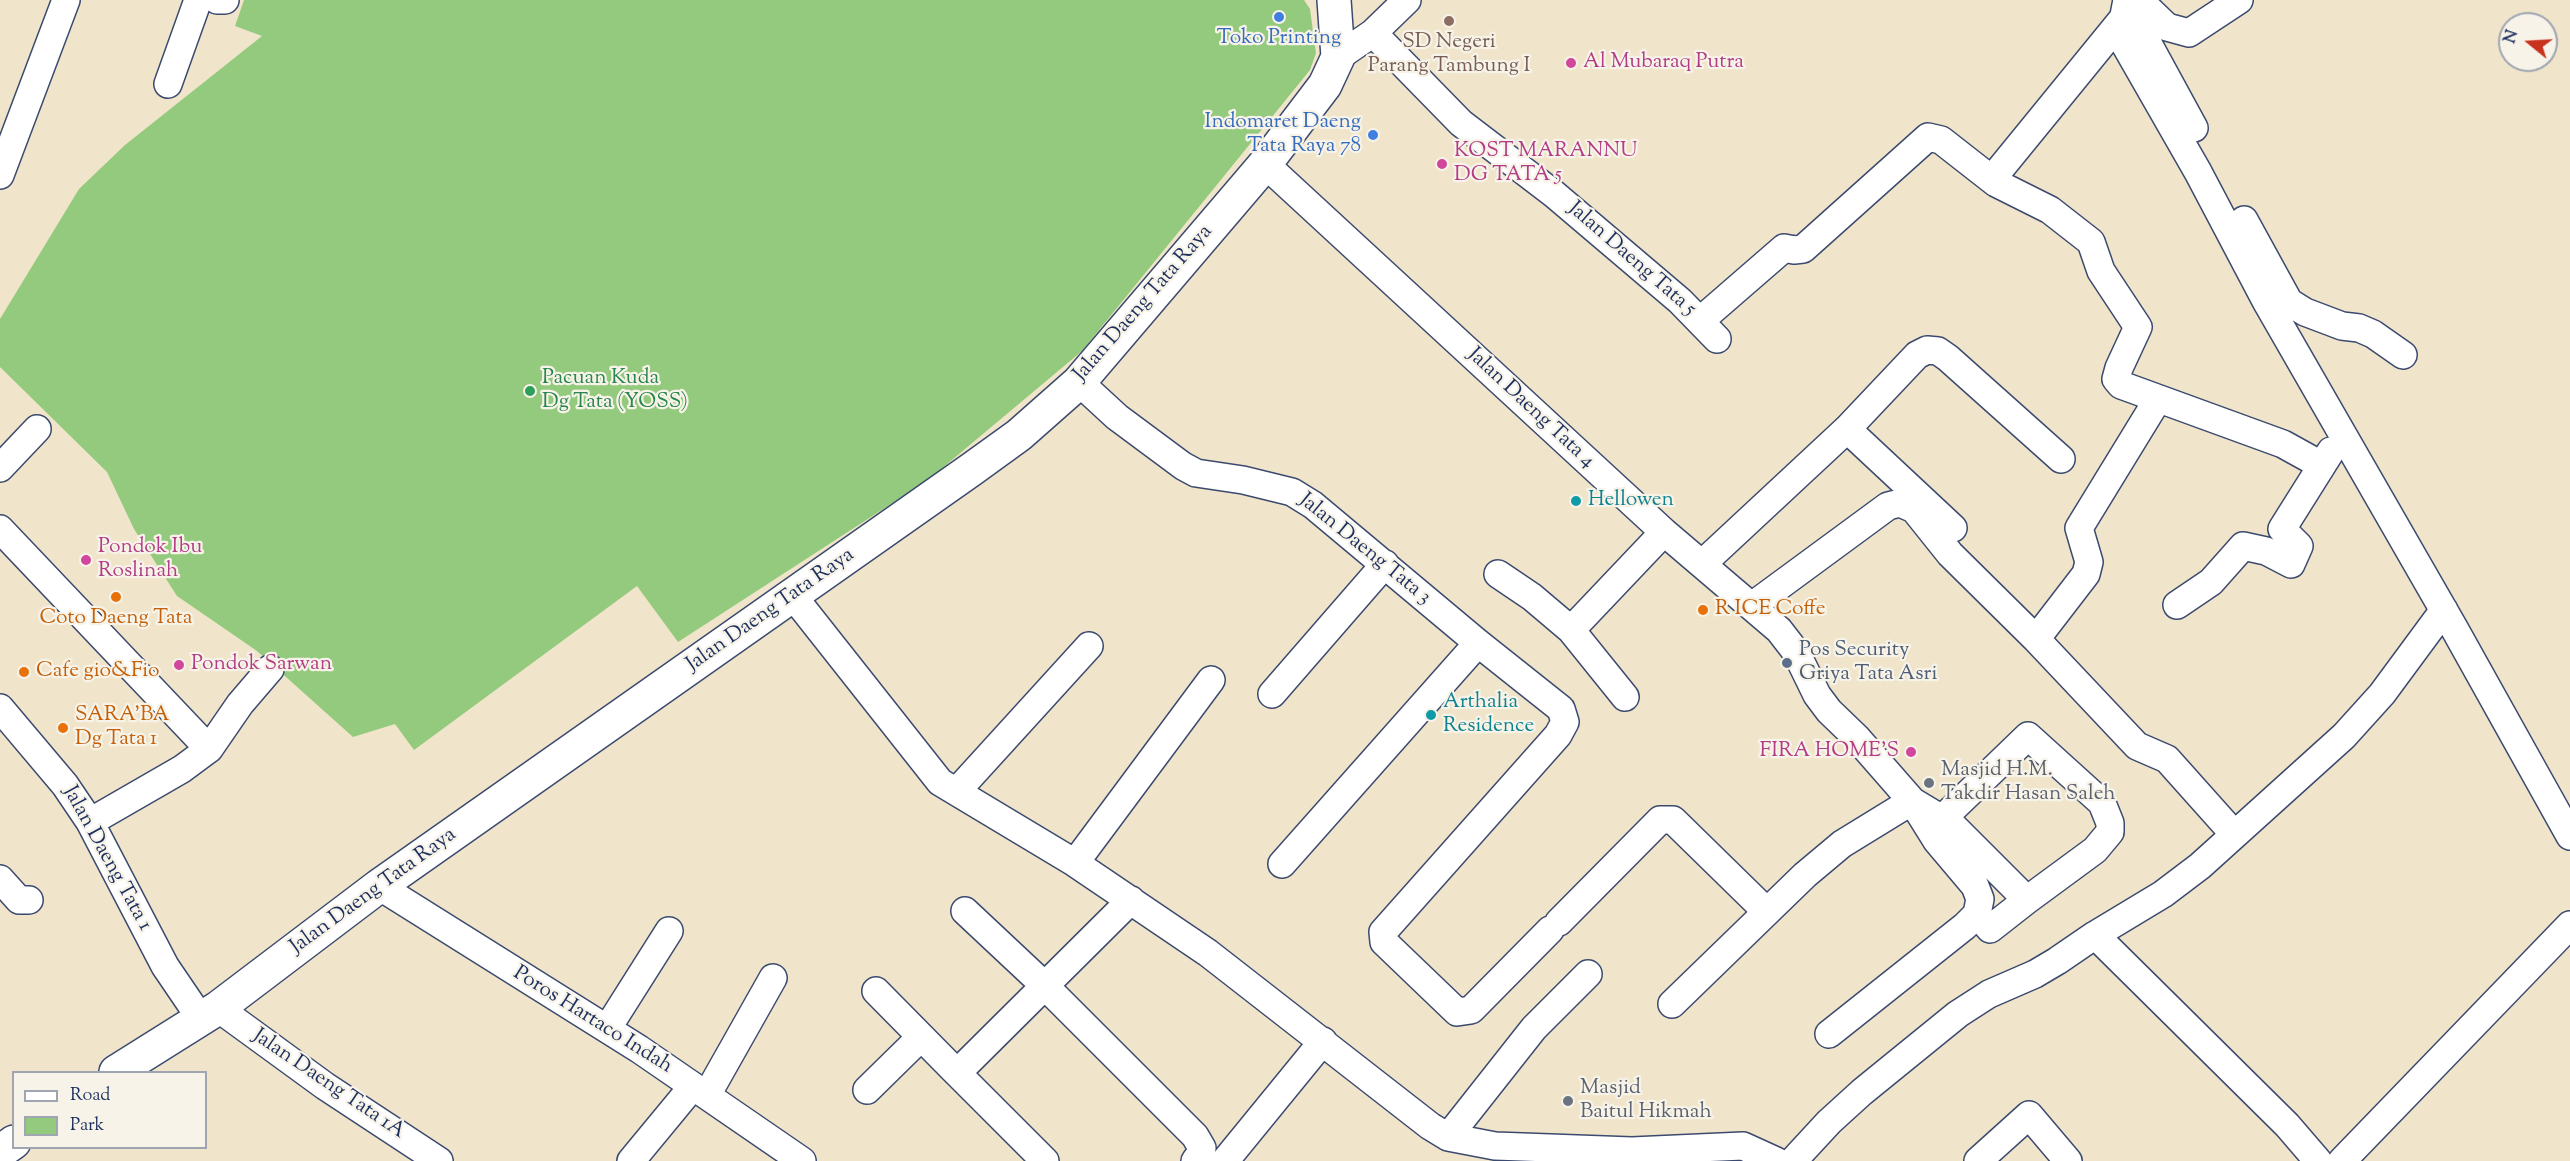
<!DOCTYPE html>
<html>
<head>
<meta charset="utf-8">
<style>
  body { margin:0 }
  #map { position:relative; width:2570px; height:1161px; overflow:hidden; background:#f0e5ca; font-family:"Sorts Mill Goudy",serif }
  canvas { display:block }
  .legend { position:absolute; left:12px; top:1071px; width:195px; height:78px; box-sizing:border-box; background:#f7f3e8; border:2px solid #9fa5b1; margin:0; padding:8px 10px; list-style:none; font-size:18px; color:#1b2f5e }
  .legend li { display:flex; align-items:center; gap:12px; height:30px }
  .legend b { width:30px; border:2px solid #9fa5b1 }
  .north { position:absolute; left:2498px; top:12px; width:60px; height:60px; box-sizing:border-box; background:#f7f3e8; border:2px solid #9fa5b1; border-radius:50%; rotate:288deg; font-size:16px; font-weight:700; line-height:24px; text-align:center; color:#1b2f5e }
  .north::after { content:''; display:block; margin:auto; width:21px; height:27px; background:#c8321e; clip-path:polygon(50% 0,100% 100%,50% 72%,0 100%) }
</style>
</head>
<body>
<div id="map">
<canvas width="2570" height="1161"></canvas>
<ul class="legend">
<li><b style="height:8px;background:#fff"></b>Road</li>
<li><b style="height:16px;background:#94ca7d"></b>Park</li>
</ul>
<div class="north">N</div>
</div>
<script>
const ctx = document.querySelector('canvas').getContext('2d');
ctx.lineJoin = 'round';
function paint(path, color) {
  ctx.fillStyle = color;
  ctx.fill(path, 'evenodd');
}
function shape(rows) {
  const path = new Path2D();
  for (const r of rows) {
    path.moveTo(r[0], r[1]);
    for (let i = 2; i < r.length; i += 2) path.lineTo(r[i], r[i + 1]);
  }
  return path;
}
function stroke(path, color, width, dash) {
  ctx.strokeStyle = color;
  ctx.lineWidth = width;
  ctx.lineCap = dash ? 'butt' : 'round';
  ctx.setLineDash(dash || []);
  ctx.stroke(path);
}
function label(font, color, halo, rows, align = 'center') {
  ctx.font = font + ' "Sorts Mill Goudy",serif';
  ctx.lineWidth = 4.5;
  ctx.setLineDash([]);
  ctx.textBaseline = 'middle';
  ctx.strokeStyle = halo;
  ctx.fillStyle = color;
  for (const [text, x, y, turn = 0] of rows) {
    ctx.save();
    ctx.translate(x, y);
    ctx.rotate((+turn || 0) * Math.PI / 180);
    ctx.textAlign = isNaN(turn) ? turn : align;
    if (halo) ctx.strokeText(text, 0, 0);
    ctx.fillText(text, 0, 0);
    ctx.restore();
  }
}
paint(shape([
  [244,0,1304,0,1310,9,1316,53,1310,70,1082,351,928,480,678,642,637,586,414,750,395,724,353,737,257,651,177,596,134,529,107,472,0,367,0,319,79,189,125,145,262,36,235,26]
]), '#94ca7d');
const minor = shape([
  [217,0,225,0],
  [2127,0,2121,31,2123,41,2198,172,2266,301,2454,628,2570,836],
  [2139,0,2167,27,2189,33,2239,0],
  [2127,5,2194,128],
  [1373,33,1461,123,1554,194,1680,301,1717,339],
  [1338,57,1373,33,1407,0],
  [168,84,198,0],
  [1265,164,1664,532,1779,630,1796,652,1817,695,1829,711,1856,737,1912,801,1937,841,1975,886,1980,899,1977,914,1965,926,1829,1034],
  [0,175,66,0],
  [1992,179,2125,16],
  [2244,220,2289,302,2305,312,2342,326,2359,328,2373,334,2403,355],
  [1701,320,1784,248,1794,250,1803,249,1928,137,1941,140,1996,183,2050,210,2091,242,2101,271,2138,327,2119,368,2116,379,2121,385,2283,444,2321,465],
  [1079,382,1117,417,1183,466,1196,473,1243,480,1292,492,1313,505,1478,643,1561,709,1565,722,1558,735,1383,932,1384,942,1457,1012,1471,1010,1550,930],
  [2158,399,2079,528,2089,562,2086,574,2036,639,2137,746,2167,759,2234,834],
  [1847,429,1953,528],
  [0,468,37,429],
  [0,529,209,749,240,704,270,669],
  [1702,564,1847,429,1917,355,1927,350,1938,351,1948,358,2061,459],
  [1498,574,1532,597,1571,630],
  [793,596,940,782,1075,863,1208,953,1430,1126,1448,1137,1495,1146,1632,1151,1743,1146,1776,1161],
  [2177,605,2211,582,2243,546,2266,551,2291,564,2299,546,2282,529,2331,451],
  [1752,606,1888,506,1900,503,1914,509,1950,554,2036,639],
  [1272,694,1385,564],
  [1625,697,1571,630,1664,532],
  [0,708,65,785,90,822,165,966,201,1019],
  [957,791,1089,646],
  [90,822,182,769,209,749],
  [1075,863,1211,680],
  [1282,864,1478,643],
  [0,879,19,900,29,900],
  [379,886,639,1049,802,1161],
  [965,911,1045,986,1195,1136,1202,1148,1201,1153,1195,1161],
  [1977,914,1990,929,2027,900],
  [1559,922,1660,820,1673,820,1766,911],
  [2095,935,2287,1125,2318,1161],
  [876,991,957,1073,1131,900],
  [1672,1004,1805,875,1842,844,1912,801,1952,825,2027,900,2095,850,2110,832,2110,823,2102,803,2028,736,1942,819],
  [218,1008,325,1086,439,1161],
  [607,1029,669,931],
  [957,1073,1045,1161],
  [867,1090,921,1037],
  [707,1095,773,978],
  [1448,1137,1534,1028,1588,974],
  [631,1161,693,1086],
  [1225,1161,1323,1041],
  [1793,1161,1829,1122,1862,1092,1958,1014,1989,994,2035,974,2057,961,2095,935,2163,894,2200,866,2344,736,2382,694,2444,610],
  [1978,1161,2029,1115,2068,1161],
  [2342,1161,2570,925]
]);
const major = shape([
  [116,1072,218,1008,379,886,972,469,1019,435,1079,382,1265,164,1325,85,1338,57,1334,0],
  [0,1152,14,1142]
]);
stroke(minor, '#3b4a6e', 30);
stroke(major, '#3b4a6e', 36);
stroke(minor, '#fff', 27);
stroke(major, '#fff', 33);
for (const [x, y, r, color] of [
  [1279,17,6,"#3f7fe0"],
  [1449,21,6,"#8d6e63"],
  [1571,63,6,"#d1479c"],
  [1373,135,6,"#3f7fe0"],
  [1442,164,6,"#d1479c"],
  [530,391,6,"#2e9e5b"],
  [1576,501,6,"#0f9aa8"],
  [86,560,6,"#d1479c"],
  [116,597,6,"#e8710a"],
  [1703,610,6,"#e8710a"],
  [1787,663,6,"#5c6f8a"],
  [179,665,6,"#d1479c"],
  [24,672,6,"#e8710a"],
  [1431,715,6,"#0f9aa8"],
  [63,728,6,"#e8710a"],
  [1911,752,6,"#d1479c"],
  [1929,783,6,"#6b7280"],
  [1568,1101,6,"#6b7280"]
]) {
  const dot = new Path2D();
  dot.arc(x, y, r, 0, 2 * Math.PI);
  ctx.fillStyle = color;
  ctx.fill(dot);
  stroke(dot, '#f7f3e8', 2);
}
label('21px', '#366cbe', '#f7f3e8', [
  ["Toko Printing",1279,39],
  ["Indomaret Daeng",1361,123,"right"],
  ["Tata Raya 78",1361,147,"right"]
]);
label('21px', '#785e54', '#f7f3e8', [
  ["SD Negeri",1449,43],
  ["Parang Tambung I",1449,67]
]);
label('21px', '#b23c85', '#f7f3e8', [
  ["Al Mubaraq Putra",1583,63],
  ["KOST MARANNU",1454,152],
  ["DG TATA 5",1454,176],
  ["Pondok Ibu",98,548],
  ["Roslinah",98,572],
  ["Pondok Sarwan",191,665],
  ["FIRA HOME'S",1899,752,"right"]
], 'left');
label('21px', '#1b2f5e', '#f7f3e8', [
  ["Jalan Daeng Tata 5",1631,260,41],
  ["Jalan Daeng Tata Raya",1144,304,-49],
  ["Jalan Daeng Tata 4",1530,409,43],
  ["Jalan Daeng Tata 3",1364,550,39],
  ["Jalan Daeng Tata Raya",771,611,-35],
  ["Jalan Daeng Tata 1",106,859,61],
  ["Jalan Daeng Tata Raya",374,892,-36],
  ["Poros Hartaco Indah",592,1021,32],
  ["Jalan Daeng Tata 1A",328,1085,34]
]);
label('21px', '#27864d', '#f7f3e8', [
  ["Pacuan Kuda",542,379],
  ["Dg Tata (YOSS)",542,403]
], 'left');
label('21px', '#0d838f', '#f7f3e8', [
  ["Hellowen",1588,501],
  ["Arthalia",1443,703],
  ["Residence",1443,727]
], 'left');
label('21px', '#c56008', '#f7f3e8', [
  ["R ICE Coffe",1715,610],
  ["Coto Daeng Tata",116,619,"center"],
  ["Cafe gio&Fio",36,672],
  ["SARA'BA",75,716],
  ["Dg Tata 1",75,740]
], 'left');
label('21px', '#4e5e75', '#f7f3e8', [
  ["Pos Security",1799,651],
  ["Griya Tata Asri",1799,675]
], 'left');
label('21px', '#5b616d', '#f7f3e8', [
  ["Masjid H.M.",1941,771],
  ["Takdir Hasan Saleh",1941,795],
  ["Masjid",1580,1089],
  ["Baitul Hikmah",1580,1113]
], 'left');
</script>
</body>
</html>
